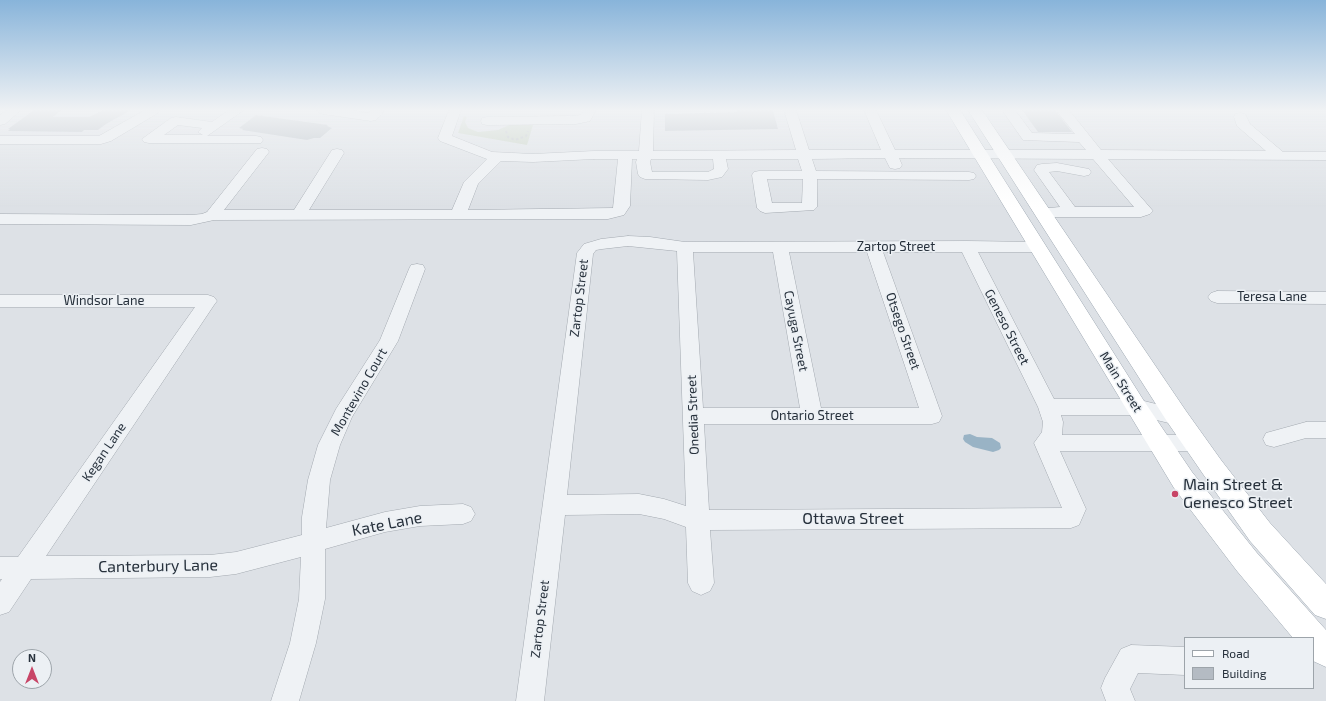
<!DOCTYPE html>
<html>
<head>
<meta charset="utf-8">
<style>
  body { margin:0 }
  #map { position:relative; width:1326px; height:701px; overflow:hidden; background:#dde1e6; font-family:"Exo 2",sans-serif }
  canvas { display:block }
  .legend { position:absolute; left:1184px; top:637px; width:130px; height:52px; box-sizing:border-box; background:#ecf0f4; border:1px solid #9da4aa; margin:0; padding:5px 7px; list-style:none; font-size:12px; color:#27313c }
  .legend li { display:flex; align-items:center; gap:8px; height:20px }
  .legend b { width:20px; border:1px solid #9da4aa }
  .north { position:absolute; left:12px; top:649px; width:40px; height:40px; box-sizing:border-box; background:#ecf0f4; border:1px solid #9da4aa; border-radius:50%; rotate:0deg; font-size:11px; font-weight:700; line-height:16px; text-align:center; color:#27313c }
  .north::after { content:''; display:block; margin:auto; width:14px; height:18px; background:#c84567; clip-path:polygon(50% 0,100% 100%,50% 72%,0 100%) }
</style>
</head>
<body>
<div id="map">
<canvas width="1326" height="701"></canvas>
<ul class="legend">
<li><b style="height:5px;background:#fff"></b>Road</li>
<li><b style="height:11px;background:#b4bbc3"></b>Building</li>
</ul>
<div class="north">N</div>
</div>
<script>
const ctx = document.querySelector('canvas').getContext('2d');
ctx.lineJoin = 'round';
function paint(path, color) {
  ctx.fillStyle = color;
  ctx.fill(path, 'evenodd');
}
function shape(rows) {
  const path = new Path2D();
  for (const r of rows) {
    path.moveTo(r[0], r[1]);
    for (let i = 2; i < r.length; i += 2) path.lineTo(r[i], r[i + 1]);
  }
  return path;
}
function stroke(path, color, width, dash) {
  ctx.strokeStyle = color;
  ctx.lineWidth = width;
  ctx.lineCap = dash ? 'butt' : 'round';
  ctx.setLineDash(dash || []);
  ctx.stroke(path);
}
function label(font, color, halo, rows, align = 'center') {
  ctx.font = font + ' "Exo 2",sans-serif';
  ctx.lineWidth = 3;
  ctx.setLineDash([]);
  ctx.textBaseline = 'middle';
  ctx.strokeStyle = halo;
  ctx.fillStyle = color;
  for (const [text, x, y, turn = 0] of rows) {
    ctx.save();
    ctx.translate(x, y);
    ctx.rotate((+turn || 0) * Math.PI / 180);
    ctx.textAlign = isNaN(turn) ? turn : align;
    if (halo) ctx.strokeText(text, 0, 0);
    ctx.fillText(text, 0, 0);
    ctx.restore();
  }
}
paint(shape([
  [464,116,467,117,465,122,468,128,478,132,498,130,509,125,533,125,527,145,458,133]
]), '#c4d0be');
paint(shape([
  [970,434,977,437,992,438,1000,443,1001,448,999,450,993,452,973,447,965,442,963,439,964,435]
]), '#99b3c5');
paint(shape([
  [34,110,61,110,53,117,89,117,103,110,131,110,106,124,98,130,84,130,82,132,8,131,10,129,8,129],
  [737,110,773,110,778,129,665,131,665,114,737,112],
  [1022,110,1055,110,1072,132,1038,132],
  [256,115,328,125,327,126,332,128,320,138,314,138,307,140,242,130,243,129,239,128]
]), '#b4bbc3');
const minor = shape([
  [7,110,21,110,5,124,0,125,0,115,7,110],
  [145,110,160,110,158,113,111,141,101,144,0,144,0,136,99,136,145,110],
  [229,110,244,110,207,136,256,136,261,137,263,140,261,143,149,143,144,142,142,139,171,118,176,117,212,122,229,110],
  [178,125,202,128,198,132,203,135,164,135,178,125],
  [317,110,350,110,368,113,371,110,385,110,376,120,371,121,323,114,319,113,317,110],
  [449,110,461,110,452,136,492,152,533,154,594,151,639,151,642,110,654,110,653,151,796,150,784,110,796,110,809,150,881,150,864,110,876,110,895,150,1086,150,1079,142,1023,140,1002,110,1015,110,1032,133,1075,134,1056,110,1069,110,1101,150,1266,151,1237,126,1234,117,1235,114,1240,113,1245,114,1250,124,1283,152,1326,152,1326,160,1108,159,1153,211,1150,214,1141,217,1043,217,1038,215,1035,212,1038,209,1060,207,1034,170,1037,165,1042,164,1057,163,1089,169,1091,172,1089,175,1084,176,1057,171,1049,172,1075,207,1134,207,1093,159,899,158,902,165,900,168,895,169,890,168,885,158,812,159,816,171,969,172,974,173,976,176,974,179,969,180,817,179,817,207,814,210,765,213,760,211,757,208,752,175,754,172,759,171,802,171,798,159,726,159,728,169,722,177,708,180,645,179,640,177,638,174,636,162,637,159,632,159,630,206,624,215,608,219,214,220,191,225,0,224,0,214,191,215,202,214,207,212,257,149,262,148,267,149,269,152,224,210,294,210,332,150,337,149,342,150,344,153,309,210,452,210,464,182,487,159,440,141,438,138,449,110],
  [594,159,618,159,613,208,468,210,478,184,501,161,533,162,594,159],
  [651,159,713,159,714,169,708,172,652,172,650,162,651,159],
  [767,179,803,179,802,203,772,203,767,179],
  [584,110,596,110,590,121,576,124,487,125,482,124,481,121,482,118,487,117,576,116,580,115,584,110],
  [628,236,650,237,685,242,967,241,1038,242,1044,244,1046,247,1044,250,1038,252,978,252,1054,399,1136,399,1184,411,1187,417,1184,423,1177,425,1136,415,1061,415,1063,422,1062,435,1195,435,1203,437,1206,443,1203,449,1195,451,1060,451,1086,509,1079,525,1071,528,710,530,714,583,710,591,701,595,692,591,688,583,686,527,664,519,639,514,565,515,544,701,516,701,577,253,584,244,601,239,628,236],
  [628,246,677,251,686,506,664,499,639,494,567,495,593,254,596,250,602,249,628,246],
  [693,252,773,252,800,408,703,408,693,252],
  [789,252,867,252,919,408,821,408,789,252],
  [883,252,962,252,1038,407,1043,422,1042,432,1034,443,1062,508,709,510,704,424,932,424,939,422,942,416,883,252],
  [417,264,423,265,425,269,398,341,352,417,340,445,330,480,326,528,385,512,420,506,463,504,471,507,475,514,471,521,463,524,420,526,385,532,325,549,325,599,316,643,299,701,271,701,290,643,299,599,301,557,236,574,210,577,31,579,9,612,0,615,0,582,2,579,0,579,0,557,18,557,195,307,0,307,0,295,208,295,214,297,217,301,214,305,46,556,210,555,236,552,302,535,302,517,308,480,318,445,336,409,380,340,409,269,411,265,417,264],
  [1217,291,1326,292,1326,304,1217,303,1211,301,1208,297,1211,293,1217,291],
  [1306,422,1326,422,1326,438,1306,438,1274,447,1266,445,1263,439,1266,433,1306,422],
  [1131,645,1185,647,1185,675,1138,673,1130,689,1135,701,1106,701,1101,688,1105,678,1121,649,1131,645]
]);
const major = shape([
  [946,110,960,110,1144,401,1192,472,1257,553,1326,630,1326,667,1313,661,1313,638,1293,638,1237,571,1174,488,946,110],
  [968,110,982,110,1186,411,1221,460,1270,523,1326,584,1326,619,1315,615,1250,541,1203,474,1168,423,968,110]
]);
stroke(minor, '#a3a9b0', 1);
stroke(major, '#9da7b1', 1);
stroke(shape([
  [506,131,508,137,515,140,526,136,528,131]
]), '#b7bcc1', 2, [2.5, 2.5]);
paint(minor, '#eff2f5');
paint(major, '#fff');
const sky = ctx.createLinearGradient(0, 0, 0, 208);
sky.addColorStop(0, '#88b4da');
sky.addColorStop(0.53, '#f0f2f4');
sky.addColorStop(1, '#f0f2f400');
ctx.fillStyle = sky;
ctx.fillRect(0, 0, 1326, 208);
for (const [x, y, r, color] of [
  [1175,494,4,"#c84567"]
]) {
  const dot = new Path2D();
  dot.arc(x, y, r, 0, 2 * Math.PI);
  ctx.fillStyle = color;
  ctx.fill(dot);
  stroke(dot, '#ecf0f4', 1.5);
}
label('13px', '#27313c', '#ecf0f4', [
  ["Zartop Street",896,247],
  ["Teresa Lane",1272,297],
  ["Zartop Street",579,298,-83],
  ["Windsor Lane",104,301],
  ["Geneso Street",1007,327,63],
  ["Cayuga Street",796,331,79],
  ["Otsego Street",903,331,71],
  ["Main Street",1121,382,58],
  ["Montevino Court",359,392,-60],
  ["Onedia Street",693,415,-92],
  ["Ontario Street",812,416],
  ["Kegan Lane",104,452,-56],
  ["Zartop Street",540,619,-83]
]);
label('16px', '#27313c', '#ecf0f4', [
  ["Main Street &",1183,485],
  ["Genesco Street",1183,503]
], 'left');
label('16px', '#27313c', '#ecf0f4', [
  ["Ottawa Street",853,519],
  ["Kate Lane",387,524,-11],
  ["Canterbury Lane",158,566,-1]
]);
</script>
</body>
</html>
